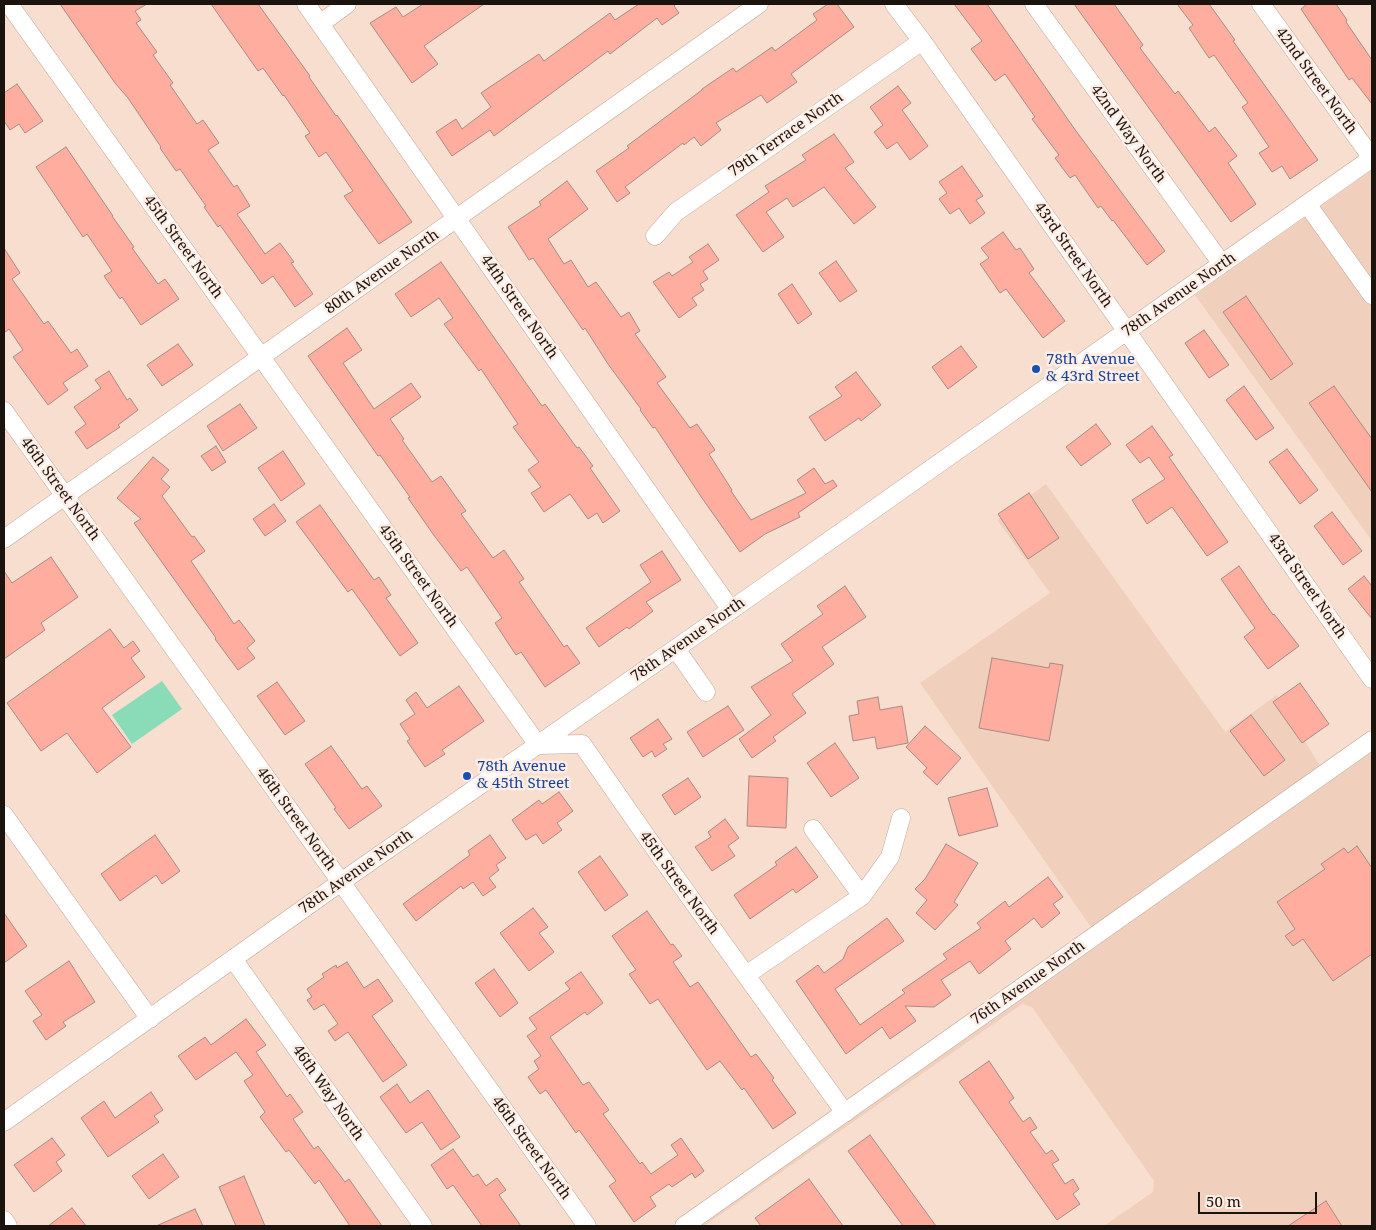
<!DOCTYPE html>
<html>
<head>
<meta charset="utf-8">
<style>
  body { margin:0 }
  #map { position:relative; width:1376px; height:1230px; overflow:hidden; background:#f8dece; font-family:"Noto Serif",serif }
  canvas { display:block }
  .frame { position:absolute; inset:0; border:5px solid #1b130d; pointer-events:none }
  .scale { position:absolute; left:1198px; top:1192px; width:119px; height:22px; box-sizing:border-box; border:2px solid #1b130d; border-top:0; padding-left:6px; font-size:15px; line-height:18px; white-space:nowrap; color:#1b130d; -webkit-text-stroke:4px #fdede4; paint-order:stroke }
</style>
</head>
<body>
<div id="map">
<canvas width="1376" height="1230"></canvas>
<div class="frame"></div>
<div class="scale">50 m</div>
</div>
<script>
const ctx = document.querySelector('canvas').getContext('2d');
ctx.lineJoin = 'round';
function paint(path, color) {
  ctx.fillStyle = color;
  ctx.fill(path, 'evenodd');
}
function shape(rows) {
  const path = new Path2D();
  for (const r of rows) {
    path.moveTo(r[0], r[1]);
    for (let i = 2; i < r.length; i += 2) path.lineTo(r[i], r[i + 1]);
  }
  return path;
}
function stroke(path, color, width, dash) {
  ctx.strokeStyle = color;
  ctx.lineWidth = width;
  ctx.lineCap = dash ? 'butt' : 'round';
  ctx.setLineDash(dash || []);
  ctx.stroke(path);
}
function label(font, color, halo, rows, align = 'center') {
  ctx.font = font + ' "Noto Serif",serif';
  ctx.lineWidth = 5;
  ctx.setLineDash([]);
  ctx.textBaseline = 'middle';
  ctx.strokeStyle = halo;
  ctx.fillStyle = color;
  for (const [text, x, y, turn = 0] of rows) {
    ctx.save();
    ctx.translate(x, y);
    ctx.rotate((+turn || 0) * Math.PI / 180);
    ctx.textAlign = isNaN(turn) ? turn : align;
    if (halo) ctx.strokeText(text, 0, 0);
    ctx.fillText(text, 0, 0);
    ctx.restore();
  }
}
paint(shape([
  [1372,170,1372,541,1195,295],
  [1046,484,1225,732,1277,695,1320,766,1004,989,1091,927,920,683,1050,593,997,520],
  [1372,751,1372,1226,1104,1226,1153,1192,1154,1181,1032,1007,1022,1004,704,1226,700,1226]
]), '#f0cfbc');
paint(shape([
  [162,681,182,709,132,744,112,715]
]), '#89dcb7');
const building = shape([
  [60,4,147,4,135,11,141,20,136,23,157,52,153,55,173,83,170,85,197,124,203,120,219,143,208,150,234,187,237,185,250,206,237,214,265,254,280,243,294,262,291,263,313,294,295,307,273,276,262,284,220,225,218,227,204,207,206,206,180,169,176,171,160,148,161,147,128,98,115,83,60,4],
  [211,4,258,4,310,76,309,77,336,116,337,115,412,222,379,244,344,196,353,191,326,152,319,157,305,136,310,133,284,95,283,96,263,68,258,71,211,4],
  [423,4,484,4,424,46,438,64,412,83,370,23,396,7,403,17,423,4],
  [639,4,676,4,674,6,679,13,662,25,657,18,610,54,608,51,494,136,490,130,452,156,436,132,456,119,462,129,491,107,481,93,539,54,544,61,610,13,615,20,639,4],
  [828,4,837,4,854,27,791,74,797,82,767,103,761,95,716,123,721,130,701,146,694,137,684,145,683,143,625,187,630,193,617,202,596,171,629,148,627,146,702,90,702,89,733,68,736,72,772,47,775,51,817,20,813,14,828,4],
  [954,4,987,4,1076,131,1165,251,1147,265,1113,220,1112,221,1101,206,1098,208,1075,175,1070,178,1055,158,1059,155,1032,119,1035,117,1005,74,995,81,971,49,982,41,954,4],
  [1074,4,1114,4,1143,45,1140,48,1175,94,1178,91,1209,132,1215,127,1237,156,1228,163,1256,204,1231,222,1074,4],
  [1177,4,1209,4,1235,40,1233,41,1318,160,1290,179,1282,166,1272,172,1259,153,1269,147,1242,107,1248,103,1214,55,1209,58,1189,28,1193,25,1177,4],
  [1307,4,1336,4,1347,20,1346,22,1372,60,1372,104,1352,78,1349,80,1301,9,1307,4],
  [17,84,43,121,25,133,19,124,10,130,4,121,4,93,17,84],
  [898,86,911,103,902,110,928,146,910,160,897,142,887,149,874,132,883,125,870,107,898,86],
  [834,134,854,162,845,168,876,207,854,224,824,187,793,207,787,198,766,212,784,237,763,252,736,215,769,192,765,186,806,160,802,155,834,134],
  [66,147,113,216,112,216,134,247,132,248,158,284,165,279,179,299,141,325,122,297,120,299,104,276,112,271,87,234,83,237,36,167,66,147],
  [962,166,983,196,976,200,985,213,970,224,959,208,950,214,939,199,947,193,939,182,962,166],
  [567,181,588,209,548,239,564,264,571,260,588,287,596,282,621,317,629,312,640,331,635,334,666,377,657,383,690,428,697,424,715,450,709,454,732,490,731,491,751,520,806,493,797,480,814,468,825,484,833,480,837,486,798,513,800,517,765,534,740,552,702,498,655,427,653,428,640,410,641,409,608,364,585,328,583,330,533,258,529,260,508,227,541,205,539,202,567,181],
  [1003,232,1016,250,1020,248,1034,269,1029,273,1065,321,1043,338,1006,289,1000,293,980,264,989,258,981,248,1003,232],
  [708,244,719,260,703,271,708,279,700,284,704,290,692,298,697,305,679,318,653,282,669,272,672,276,693,262,689,257,708,244],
  [4,248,20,273,12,279,44,324,48,321,71,353,77,349,88,366,63,383,68,390,48,405,13,357,23,350,9,329,4,333,4,248],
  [836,261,857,291,840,302,819,273,836,261],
  [441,262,542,406,545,404,577,448,579,447,593,466,590,468,620,511,603,523,597,513,588,519,570,494,544,512,531,493,541,487,528,470,539,462,513,427,518,424,481,369,479,371,444,324,453,318,439,298,411,317,395,294,441,262],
  [792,284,812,314,798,324,778,294,792,284],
  [1246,296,1293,364,1271,380,1223,312,1246,296],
  [347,328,362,350,343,363,374,409,411,383,421,397,390,419,404,439,402,440,432,482,441,476,466,511,461,514,493,558,504,550,524,579,519,582,564,647,567,645,580,663,545,687,521,652,516,655,495,623,502,618,467,567,461,571,433,534,408,498,410,497,380,455,378,456,308,356,347,328],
  [1204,330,1229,365,1209,378,1185,343,1204,330],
  [178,344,193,365,162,386,147,365,178,344],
  [961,346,977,367,948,389,932,367,961,346],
  [109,371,127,400,130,398,138,410,118,425,120,427,87,449,75,432,86,424,74,407,101,388,95,380,109,371],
  [856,372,881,405,861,421,859,418,825,441,809,417,842,396,835,387,856,372],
  [1244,386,1274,428,1256,440,1226,400,1244,386],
  [1334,386,1372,439,1372,492,1309,403,1334,386],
  [240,404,257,428,223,451,207,426,240,404],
  [1096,424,1111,444,1081,466,1066,447,1096,424],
  [1152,426,1173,455,1169,457,1228,542,1207,556,1172,507,1147,524,1132,500,1165,479,1149,457,1140,463,1126,445,1152,426],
  [216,446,226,462,212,471,201,456,216,446],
  [1287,449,1318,490,1300,504,1269,462,1287,449],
  [283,451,305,484,281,501,258,468,283,451],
  [153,457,169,470,161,479,170,487,162,496,192,537,194,536,205,551,191,561,234,624,239,620,255,641,247,648,255,658,238,670,215,639,216,638,134,523,141,519,117,498,153,457],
  [1029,493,1059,538,1028,559,998,514,1029,493],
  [274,504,286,521,265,536,253,519,274,504],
  [320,505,374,580,379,577,391,595,386,598,418,643,400,656,352,589,348,592,296,522,320,505],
  [1332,512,1362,551,1343,565,1314,526,1332,512],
  [662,551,681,580,646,602,653,611,629,629,627,627,599,647,586,628,651,582,640,565,662,551],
  [51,557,78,597,41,623,45,630,4,659,4,571,12,583,51,557],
  [1239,566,1273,615,1274,614,1299,646,1268,669,1244,637,1255,628,1221,579,1239,566],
  [1364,576,1372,586,1372,619,1348,589,1364,576],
  [845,586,866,617,822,647,834,664,792,694,806,713,773,737,776,741,752,758,739,739,771,715,751,687,793,661,781,644,823,614,817,606,845,586],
  [110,629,124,648,133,641,140,651,131,658,145,677,102,708,131,747,97,773,67,733,41,751,7,703,110,629],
  [992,658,1049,668,1050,663,1063,665,1049,741,979,728,992,658],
  [277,682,305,721,285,735,257,696,277,682],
  [1300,683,1329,724,1302,743,1273,702,1300,683],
  [459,686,484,721,442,750,445,754,425,767,407,741,410,739,400,724,415,714,406,700,416,692,427,708,459,686],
  [878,697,880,710,902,706,908,743,877,749,875,737,853,741,849,716,859,714,857,701,878,697],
  [728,706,744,730,703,757,687,732,728,706],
  [1251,715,1285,760,1264,776,1230,731,1251,715],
  [658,719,672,739,663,744,667,749,655,757,652,751,643,757,630,738,658,719],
  [925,726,961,758,937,785,923,772,927,768,906,747,925,726],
  [835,743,859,778,831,797,807,763,835,743],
  [331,746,362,789,367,786,382,806,349,829,334,809,336,808,305,764,331,746],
  [749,776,788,778,786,828,747,826,749,776],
  [688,778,701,797,675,815,662,795,688,778],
  [987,788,998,826,959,836,948,798,987,788],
  [559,792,573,811,557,823,562,830,543,844,536,834,526,840,512,820,539,800,542,804,559,792],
  [725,819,739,838,728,846,735,856,712,871,695,847,711,837,708,832,725,819],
  [155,835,180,871,162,884,156,875,120,901,101,874,155,835],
  [490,835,506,858,496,865,499,870,489,878,496,887,483,896,473,882,463,889,461,886,416,921,403,904,470,855,468,851,490,835],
  [946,844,978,863,954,902,958,905,935,930,916,913,927,900,915,889,925,879,946,844],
  [1357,846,1372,868,1372,954,1333,981,1303,939,1293,946,1285,936,1295,929,1277,902,1325,869,1321,864,1344,848,1348,853,1357,846],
  [796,847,818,877,796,893,793,889,750,919,734,895,777,865,775,862,796,847],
  [600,856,628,895,605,911,578,872,600,856],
  [1048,877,1063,897,1053,904,1060,913,1042,928,1034,918,1005,941,1011,949,979,974,970,961,941,980,951,995,934,1007,905,1006,916,1021,890,1039,882,1027,846,1054,796,981,818,965,824,973,843,959,848,947,887,918,904,941,835,989,860,1025,905,993,902,990,947,959,943,954,981,928,977,923,1005,901,1009,907,1048,877],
  [533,908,548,927,539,933,554,952,529,971,500,933,533,908],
  [647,911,671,945,673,944,682,956,673,962,690,987,698,982,751,1057,756,1054,774,1078,772,1080,796,1113,773,1129,744,1088,742,1090,720,1061,707,1070,658,999,650,1004,629,974,636,970,612,936,647,911],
  [4,913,27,946,4,963,4,913],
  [69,961,95,1002,63,1022,66,1026,46,1040,33,1021,42,1015,25,991,69,961],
  [347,962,364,988,378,979,393,1001,372,1016,407,1065,383,1082,348,1032,335,1041,328,1031,338,1024,324,1004,314,1010,307,1000,312,997,307,989,324,977,322,974,336,965,337,968,347,962],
  [494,969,518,1003,500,1017,475,983,494,969],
  [581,972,603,1003,587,1015,585,1012,550,1037,583,1085,589,1082,609,1110,603,1114,640,1164,642,1162,651,1174,678,1155,671,1145,681,1138,704,1171,695,1178,692,1173,672,1187,669,1184,650,1197,656,1206,634,1222,609,1186,616,1181,579,1130,576,1133,546,1090,540,1094,528,1077,539,1069,534,1061,541,1056,527,1036,537,1029,529,1018,570,989,565,983,581,972],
  [246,1019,266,1045,256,1052,287,1097,290,1094,303,1112,293,1119,314,1149,318,1146,345,1182,349,1179,382,1226,350,1226,319,1180,315,1184,289,1150,286,1152,260,1117,265,1112,244,1081,253,1075,236,1052,196,1080,178,1056,205,1037,211,1045,246,1019],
  [989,1061,1014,1098,1009,1102,1023,1122,1030,1117,1037,1128,1030,1132,1046,1154,1052,1150,1059,1160,1052,1164,1065,1184,1073,1179,1079,1189,1073,1194,1080,1204,1057,1220,959,1082,989,1061],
  [397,1084,410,1103,428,1090,460,1137,441,1150,422,1122,406,1133,380,1097,397,1084],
  [151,1092,163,1110,154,1116,159,1122,108,1157,81,1118,104,1101,115,1118,151,1092],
  [870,1135,936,1226,903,1226,848,1151,870,1135],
  [52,1138,65,1155,56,1162,62,1171,34,1192,14,1165,52,1138],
  [453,1149,473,1177,478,1174,486,1186,497,1178,506,1190,499,1195,521,1226,482,1226,453,1185,447,1189,431,1165,453,1149],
  [163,1154,179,1177,149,1199,132,1176,163,1154],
  [244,1176,265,1226,236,1226,219,1187,244,1176],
  [809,1179,843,1226,761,1226,755,1218,809,1179],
  [1326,1201,1342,1226,1288,1226,1326,1201],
  [72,1208,86,1226,48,1226,72,1208],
  [195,1209,203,1226,156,1226,195,1209]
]);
paint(building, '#fead9e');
stroke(building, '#a88b86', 1);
const minor = shape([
  [9,4,538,745,582,744,653,846,845,1113],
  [306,4,731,610],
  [894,4,922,41,1372,679],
  [1034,4,1222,264],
  [1261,4,1372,158],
  [320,24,347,4],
  [1307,204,1372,295],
  [655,236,676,212,922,41],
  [4,411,587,1226],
  [4,539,759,4],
  [676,649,706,692],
  [4,815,150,1019],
  [813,829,862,896],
  [233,959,423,1226],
  [746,975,862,896,890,857,901,818],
  [4,1122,341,882,731,610,1372,158],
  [4,1220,8,1226],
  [684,1226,1372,740]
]);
stroke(minor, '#bca495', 19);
stroke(minor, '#fff', 18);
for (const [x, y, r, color] of [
  [1036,369,5,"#1a4fb4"],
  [467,776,5,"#1a4fb4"]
]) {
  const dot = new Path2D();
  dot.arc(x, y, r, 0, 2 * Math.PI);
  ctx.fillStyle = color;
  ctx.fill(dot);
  stroke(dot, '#fdede4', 2);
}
label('15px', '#1b130d', '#fdede4', [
  ["42nd Street North",1316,81,54],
  ["42nd Way North",1128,134,54],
  ["79th Terrace North",786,135,-35],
  ["45th Street North",183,247,54],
  ["43rd Street North",1073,255,55],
  ["80th Avenue North",382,272,-35],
  ["78th Avenue North",1179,295,-35],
  ["44th Street North",519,307,55],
  ["46th Street North",60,489,54],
  ["45th Street North",418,576,54],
  ["43rd Street North",1307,586,55],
  ["78th Avenue North",688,640,-35],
  ["46th Street North",296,819,54],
  ["78th Avenue North",356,872,-35],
  ["45th Street North",679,883,54],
  ["76th Avenue North",1028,983,-35],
  ["46th Way North",328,1093,55],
  ["46th Street North",531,1148,54]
]);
label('15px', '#164399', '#fdede4', [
  ["78th Avenue",1046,360],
  ["& 43rd Street",1046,377],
  ["78th Avenue",477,767],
  ["& 45th Street",477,784]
], 'left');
</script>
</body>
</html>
